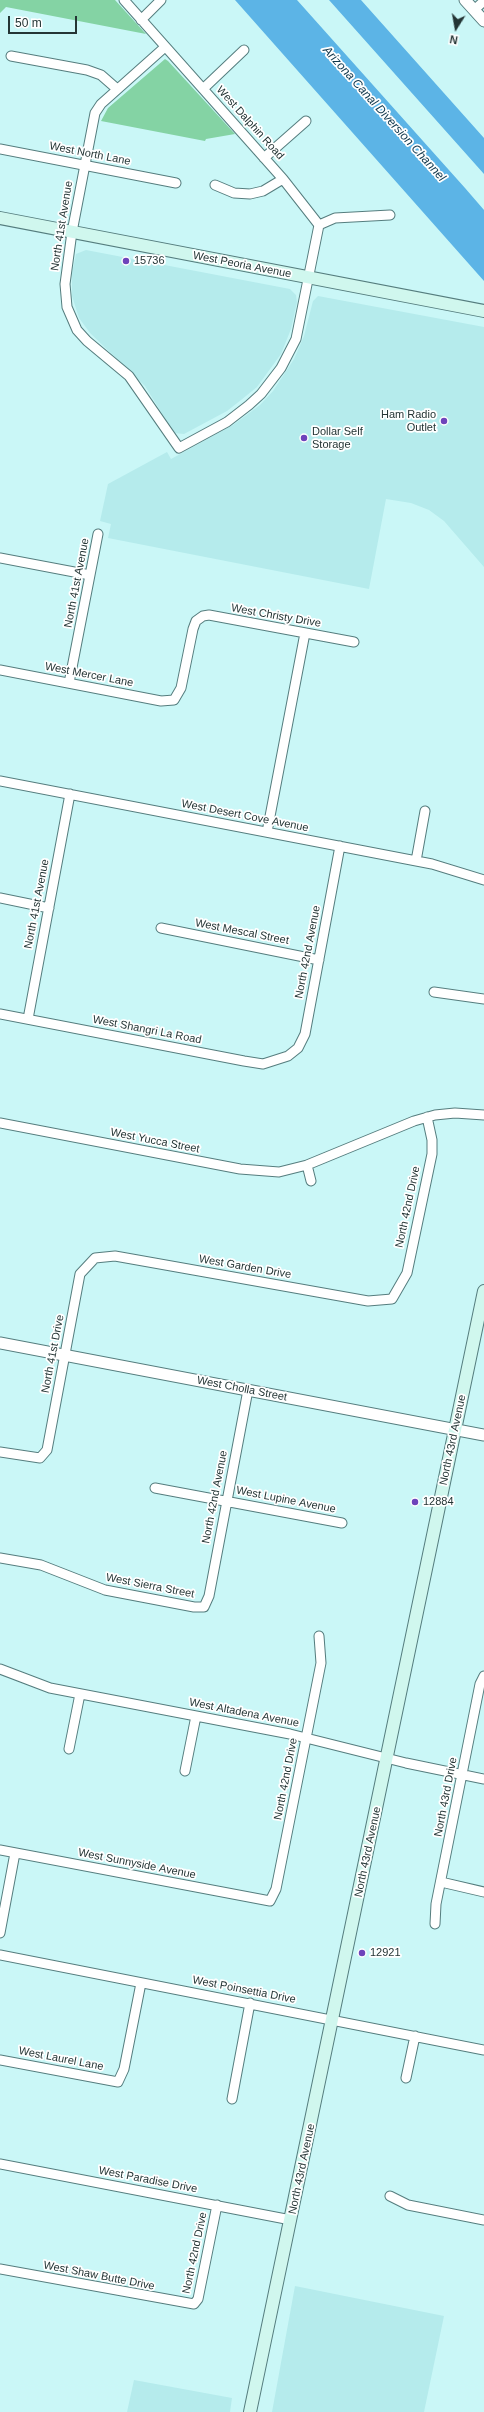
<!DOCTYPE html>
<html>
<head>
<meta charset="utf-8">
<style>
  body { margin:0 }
  #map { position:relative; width:484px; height:2412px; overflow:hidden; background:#caf7f7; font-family:Helvetica,sans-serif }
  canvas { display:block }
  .north { position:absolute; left:436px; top:8px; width:40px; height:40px; -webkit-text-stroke:3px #fff; paint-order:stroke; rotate:191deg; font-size:11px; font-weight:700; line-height:16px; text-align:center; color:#243535 }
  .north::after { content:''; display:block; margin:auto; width:14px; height:18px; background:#243535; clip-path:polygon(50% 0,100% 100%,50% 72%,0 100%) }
  .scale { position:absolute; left:8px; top:16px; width:69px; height:18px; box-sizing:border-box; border:2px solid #243535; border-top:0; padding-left:5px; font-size:12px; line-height:14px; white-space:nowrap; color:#243535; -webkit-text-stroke:3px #fff; paint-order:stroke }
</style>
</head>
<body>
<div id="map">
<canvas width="484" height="2412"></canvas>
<div class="north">N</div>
<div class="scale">50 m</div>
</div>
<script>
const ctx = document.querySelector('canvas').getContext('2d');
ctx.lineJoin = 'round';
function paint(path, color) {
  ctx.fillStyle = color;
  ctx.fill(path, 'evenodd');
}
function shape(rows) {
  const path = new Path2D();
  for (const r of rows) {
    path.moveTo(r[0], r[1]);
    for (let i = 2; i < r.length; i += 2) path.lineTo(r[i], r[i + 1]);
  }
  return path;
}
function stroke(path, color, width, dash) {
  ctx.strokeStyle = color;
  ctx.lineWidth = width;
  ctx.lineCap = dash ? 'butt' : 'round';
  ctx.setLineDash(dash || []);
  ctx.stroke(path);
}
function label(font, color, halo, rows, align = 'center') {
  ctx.font = font + ' Helvetica,sans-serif';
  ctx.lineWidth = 3.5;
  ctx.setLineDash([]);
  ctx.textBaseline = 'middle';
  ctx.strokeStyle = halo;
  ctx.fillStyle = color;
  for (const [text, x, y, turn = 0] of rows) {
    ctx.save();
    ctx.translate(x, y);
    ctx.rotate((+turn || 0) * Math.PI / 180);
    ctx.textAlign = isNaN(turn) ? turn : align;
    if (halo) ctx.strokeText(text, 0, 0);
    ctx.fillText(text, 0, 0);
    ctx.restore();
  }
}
paint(shape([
  [86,250,290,289,296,295,297,302,291,329,281,354,257,387,241,400,227,411,184,434,174,433,145,386,90,333,79,318,72,296,72,273,76,254],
  [318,296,484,327,484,567,444,521,429,510,411,503,386,499,369,589,108,538,111,524,100,521,108,484,167,452,171,459,233,425,260,405,273,391,294,359,304,336,313,301],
  [295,2286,444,2316,424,2412,272,2412],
  [134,2380,232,2398,230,2412,127,2412]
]), '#b5ebec');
paint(shape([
  [0,0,115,0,146,34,6,7,0,13],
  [165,59,168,61,235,134,206,139,205,141,101,121,108,108]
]), '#84d3a4');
paint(shape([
  [235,0,297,0,465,188,484,210,484,281],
  [329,0,361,0,484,138,484,174]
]), '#5cb4e6');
const minor = shape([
  [124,0,283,179,319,225,296,339,281,368,261,394,249,405,227,422,179,448,129,376,87,341,77,330,67,307,65,284,72,232,95,113,101,104,165,47],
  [474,10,484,1],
  [141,20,161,0],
  [11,56,87,70,101,75,117,89],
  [203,89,244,50],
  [0,149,176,183],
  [264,158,306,121],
  [215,185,234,193,250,194,263,191,283,179],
  [319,225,335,218,390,215],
  [0,558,90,575],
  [0,670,161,701,174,700,181,688,193,629,196,621,203,616,209,615,354,642],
  [69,683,98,534],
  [0,781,432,864,484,880],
  [267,832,305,633],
  [416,861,425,811],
  [0,898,49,908],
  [161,928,319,960],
  [434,992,484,999],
  [0,1014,244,1061,263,1064,288,1056,298,1048,305,1034,340,846],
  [28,1019,70,794],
  [0,1123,240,1169,279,1172,307,1165,414,1121,435,1115,455,1113,484,1115],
  [307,1165,311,1181],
  [0,1452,40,1458,47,1450,80,1274,95,1258,115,1256,368,1301,392,1299,407,1273,432,1154,432,1140,427,1117],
  [155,1488,342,1523],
  [0,1558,41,1565,105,1590,194,1607,204,1607,209,1596,248,1390],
  [0,1669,50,1688,290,1734,406,1763,484,1779],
  [69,1749,80,1694],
  [185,1771,196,1716],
  [0,1850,270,1901,276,1889,321,1663,319,1636],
  [441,1882,484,1892],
  [435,1924,436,1904,480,1684,484,1676],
  [0,1933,15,1853],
  [0,1955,484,2050],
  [0,2060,118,2082,124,2069,141,1983],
  [406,2078,415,2036],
  [232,2099,250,2003],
  [0,2164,291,2220],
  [390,2196,408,2205,484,2220],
  [0,2269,194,2304,198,2299,217,2205]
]);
const tertiary = shape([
  [465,0,484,21],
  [0,1343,484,1435]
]);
const secondary = shape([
  [0,218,484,311],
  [250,2412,484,1291]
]);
stroke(minor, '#557d7e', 11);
stroke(tertiary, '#557d7e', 13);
stroke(secondary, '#557d7e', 14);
stroke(minor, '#fff', 9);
stroke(tertiary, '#fff', 11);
stroke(secondary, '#d0f7ee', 12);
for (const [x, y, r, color] of [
  [126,261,4,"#6e43bb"],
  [444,421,4,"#6e43bb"],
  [304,438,4,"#6e43bb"],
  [415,1502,4,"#6e43bb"],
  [362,1953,4,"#6e43bb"]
]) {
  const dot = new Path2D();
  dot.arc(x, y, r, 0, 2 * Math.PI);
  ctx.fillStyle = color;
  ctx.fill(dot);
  stroke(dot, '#fff', 1.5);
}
label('11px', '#243535', '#fff', [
  ["West Dalphin Road",250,123,48],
  ["West North Lane",90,154,11],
  ["North 41st Avenue",62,226,-81],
  ["West Peoria Avenue",242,265,11],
  ["North 41st Avenue",77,583,-79],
  ["West Christy Drive",276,616,10],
  ["West Mercer Lane",89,675,11],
  ["West Desert Cove Avenue",245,816,11],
  ["North 41st Avenue",37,904,-79],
  ["West Mescal Street",242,932,11],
  ["North 42nd Avenue",308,952,-79],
  ["West Shangri La Road",147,1030,11],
  ["West Yucca Street",155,1141,11],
  ["North 42nd Drive",408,1207,-78],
  ["West Garden Drive",245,1267,10],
  ["North 41st Drive",53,1354,-79],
  ["West Cholla Street",242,1389,11],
  ["North 43rd Avenue",453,1440,-78],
  ["North 42nd Avenue",215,1497,-79],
  ["West Lupine Avenue",286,1500,11],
  ["West Sierra Street",150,1586,11],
  ["West Altadena Avenue",244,1713,11],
  ["North 42nd Drive",286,1779,-79],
  ["North 43rd Drive",446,1797,-79],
  ["North 43rd Avenue",368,1852,-78],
  ["West Sunnyside Avenue",137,1864,11],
  ["West Poinsettia Drive",244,1990,11],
  ["West Laurel Lane",61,2059,11],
  ["North 43rd Avenue",302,2169,-78],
  ["West Paradise Drive",148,2180,11],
  ["North 42nd Drive",195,2253,-78],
  ["West Shaw Butte Drive",99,2276,11]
]);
label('11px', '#243535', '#fff', [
  ["15736",134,261],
  ["Ham Radio",436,415,"right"],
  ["Outlet",436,428,"right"],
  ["Dollar Self",312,432],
  ["Storage",312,445],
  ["12884",423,1502],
  ["12921",370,1953]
], 'left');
label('italic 12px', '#10374c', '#fff', [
  ["Arizona Canal Diversion Channel",384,114,48]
]);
</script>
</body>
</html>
